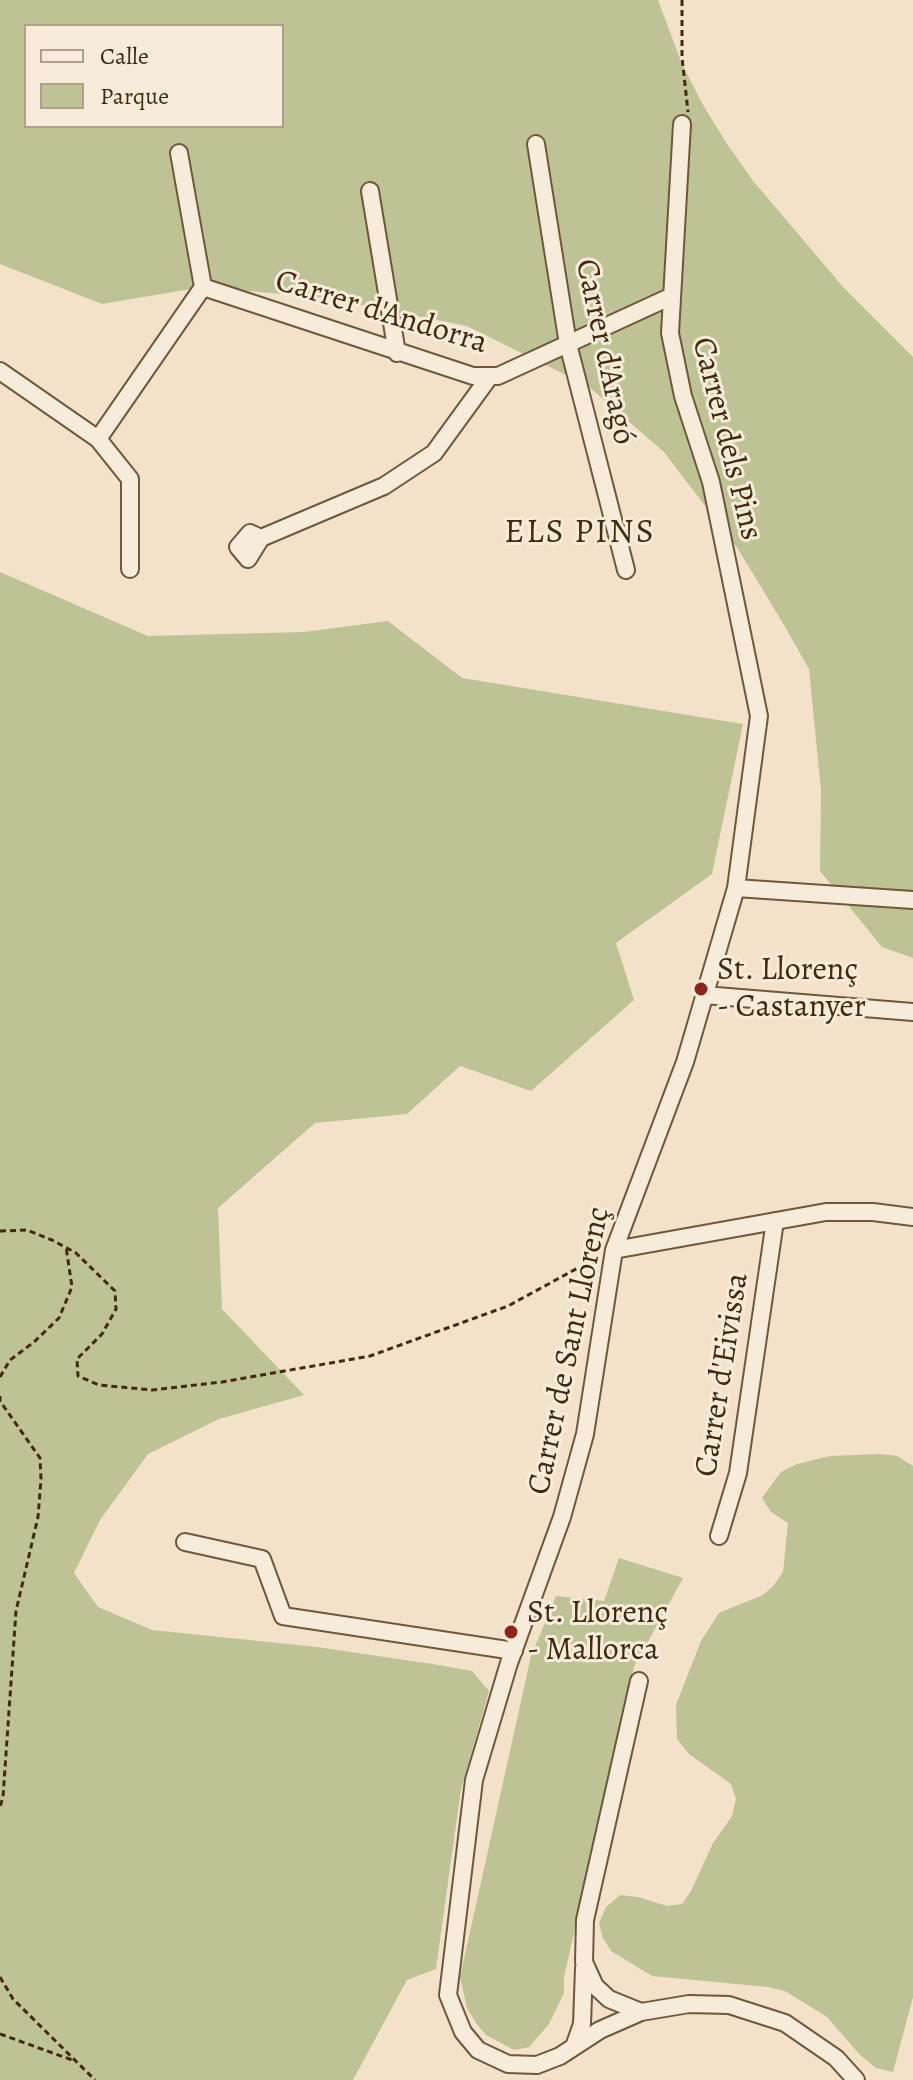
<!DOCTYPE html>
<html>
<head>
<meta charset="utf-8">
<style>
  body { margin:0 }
  #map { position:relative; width:913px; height:2080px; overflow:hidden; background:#f3e2c9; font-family:Alegreya,serif }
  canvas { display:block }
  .legend { position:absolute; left:24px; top:24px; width:260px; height:104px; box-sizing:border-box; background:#f7ecdc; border:2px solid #af9e88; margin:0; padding:10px 14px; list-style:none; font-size:24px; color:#44290b }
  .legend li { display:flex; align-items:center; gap:16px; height:40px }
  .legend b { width:40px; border:2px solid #af9e88 }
</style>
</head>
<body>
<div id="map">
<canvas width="913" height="2080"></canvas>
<ul class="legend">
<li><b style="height:10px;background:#f7ecdc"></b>Calle</li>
<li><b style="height:22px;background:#bdc395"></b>Parque</li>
</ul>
</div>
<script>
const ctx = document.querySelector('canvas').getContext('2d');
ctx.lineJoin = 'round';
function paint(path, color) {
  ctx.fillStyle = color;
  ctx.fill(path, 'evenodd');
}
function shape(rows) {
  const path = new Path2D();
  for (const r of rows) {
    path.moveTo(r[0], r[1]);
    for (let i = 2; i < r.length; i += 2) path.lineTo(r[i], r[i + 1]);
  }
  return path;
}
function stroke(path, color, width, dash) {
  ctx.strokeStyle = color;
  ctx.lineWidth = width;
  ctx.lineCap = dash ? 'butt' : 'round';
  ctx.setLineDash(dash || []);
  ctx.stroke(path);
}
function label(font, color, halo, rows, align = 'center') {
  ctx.font = font + ' Alegreya,serif';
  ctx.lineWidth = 6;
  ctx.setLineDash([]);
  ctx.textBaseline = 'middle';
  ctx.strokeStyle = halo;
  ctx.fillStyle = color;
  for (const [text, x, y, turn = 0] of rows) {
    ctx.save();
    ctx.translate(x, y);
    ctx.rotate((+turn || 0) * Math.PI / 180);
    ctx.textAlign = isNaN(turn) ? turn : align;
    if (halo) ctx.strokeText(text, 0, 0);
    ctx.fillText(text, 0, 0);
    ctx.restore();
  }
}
paint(shape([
  [0,0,658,0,682,64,703,105,727,144,754,182,844,288,913,357,913,958,882,947,820,871,821,790,809,669,784,625,738,549,664,452,588,386,467,326,327,298,203,287,102,304,0,264],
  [26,26,282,26,282,126,26,126],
  [0,572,148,636,304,632,388,621,462,678,743,724,712,874,616,943,634,1000,531,1091,460,1066,407,1114,315,1123,218,1208,222,1309,304,1395,219,1419,148,1454,100,1520,74,1573,98,1607,152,1630,317,1647,439,1665,472,1671,489,1691,461,1789,436,1969,407,1980,353,2080,0,2080],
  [881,1454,897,1456,913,1466,913,1997,893,2072,876,2068,860,2055,827,2017,785,1991,768,1987,652,1976,611,1951,603,1938,599,1923,606,1907,620,1895,638,1897,667,1906,682,1904,691,1891,713,1843,732,1816,736,1799,731,1784,689,1754,677,1739,676,1705,701,1641,719,1613,763,1595,774,1585,783,1572,788,1523,771,1512,762,1498,781,1472,797,1464,830,1456],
  [619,1558,683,1578,634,1667,564,1977,564,1993,549,2024,529,2047,514,2050,486,2035,476,2023,467,2008,460,1977,531,1656,556,1596,604,1601]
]), '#bdc395');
const street = shape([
  [682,124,670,333,683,396,711,482,759,716,736,888,685,1062,614,1250,585,1434,562,1517,509,1663,474,1780,448,1995,463,2032,478,2050,508,2064,537,2065,560,2056,600,2030,641,2012,689,2004,729,2005,785,2023,836,2058,856,2080],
  [536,144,568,344,626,570],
  [179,153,203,287],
  [370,191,397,353],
  [203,287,473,376,498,376,672,296],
  [0,371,98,439,130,479,130,569],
  [98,439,203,287],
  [261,538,248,559,238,547,250,533,261,538,384,486,434,453,490,376],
  [736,888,913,900],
  [704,995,913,1012],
  [614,1250,826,1212,873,1212,913,1217],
  [719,1536,738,1473,775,1221],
  [185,1542,262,1559,283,1616,514,1651],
  [639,1681,585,1920,584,1962,595,1986,609,1999,641,2012],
  [574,2047,582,2024,584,1968]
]);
stroke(street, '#70573a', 20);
stroke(shape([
  [682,0,682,57,688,112],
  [0,1231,27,1230,52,1240,76,1253,115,1291,116,1309,102,1334,77,1359,78,1376,99,1385,152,1390,222,1382,370,1356,508,1306,598,1257],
  [0,1377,10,1360,34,1342,59,1318,72,1287,66,1247],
  [0,1396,0,1401,40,1458,41,1479,38,1517,16,1611,3,1797,0,1807],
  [0,1977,13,1999,95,2080],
  [0,2034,75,2061]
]), '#44290b', 3, [6, 4]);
stroke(street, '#f7ecdc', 16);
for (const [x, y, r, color] of [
  [701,989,8,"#8f2418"],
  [511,1632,8,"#8f2418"]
]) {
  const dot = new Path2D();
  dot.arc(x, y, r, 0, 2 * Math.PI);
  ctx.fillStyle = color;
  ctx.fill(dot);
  stroke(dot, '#f7ecdc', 3);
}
label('32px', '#44290b', '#f7ecdc', [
  ["Carrer d'Andorra",381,313,17],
  ["Carrer d'Aragó",604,352,78],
  ["Carrer dels Pins",726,439,76],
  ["Carrer de Sant Llorenç",570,1351,-78],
  ["Carrer d'Eivissa",723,1375,-81]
]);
label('32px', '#44290b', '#f7ecdc', [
  ["St. Llorenç",717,971],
  ["- Castanyer",717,1008],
  ["St. Llorenç",527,1614],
  ["- Mallorca",527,1651]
], 'left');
ctx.letterSpacing = '2px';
label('34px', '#44290b', '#f7ecdc', [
  ["ELS PINS",580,534]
]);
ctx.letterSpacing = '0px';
</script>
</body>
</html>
